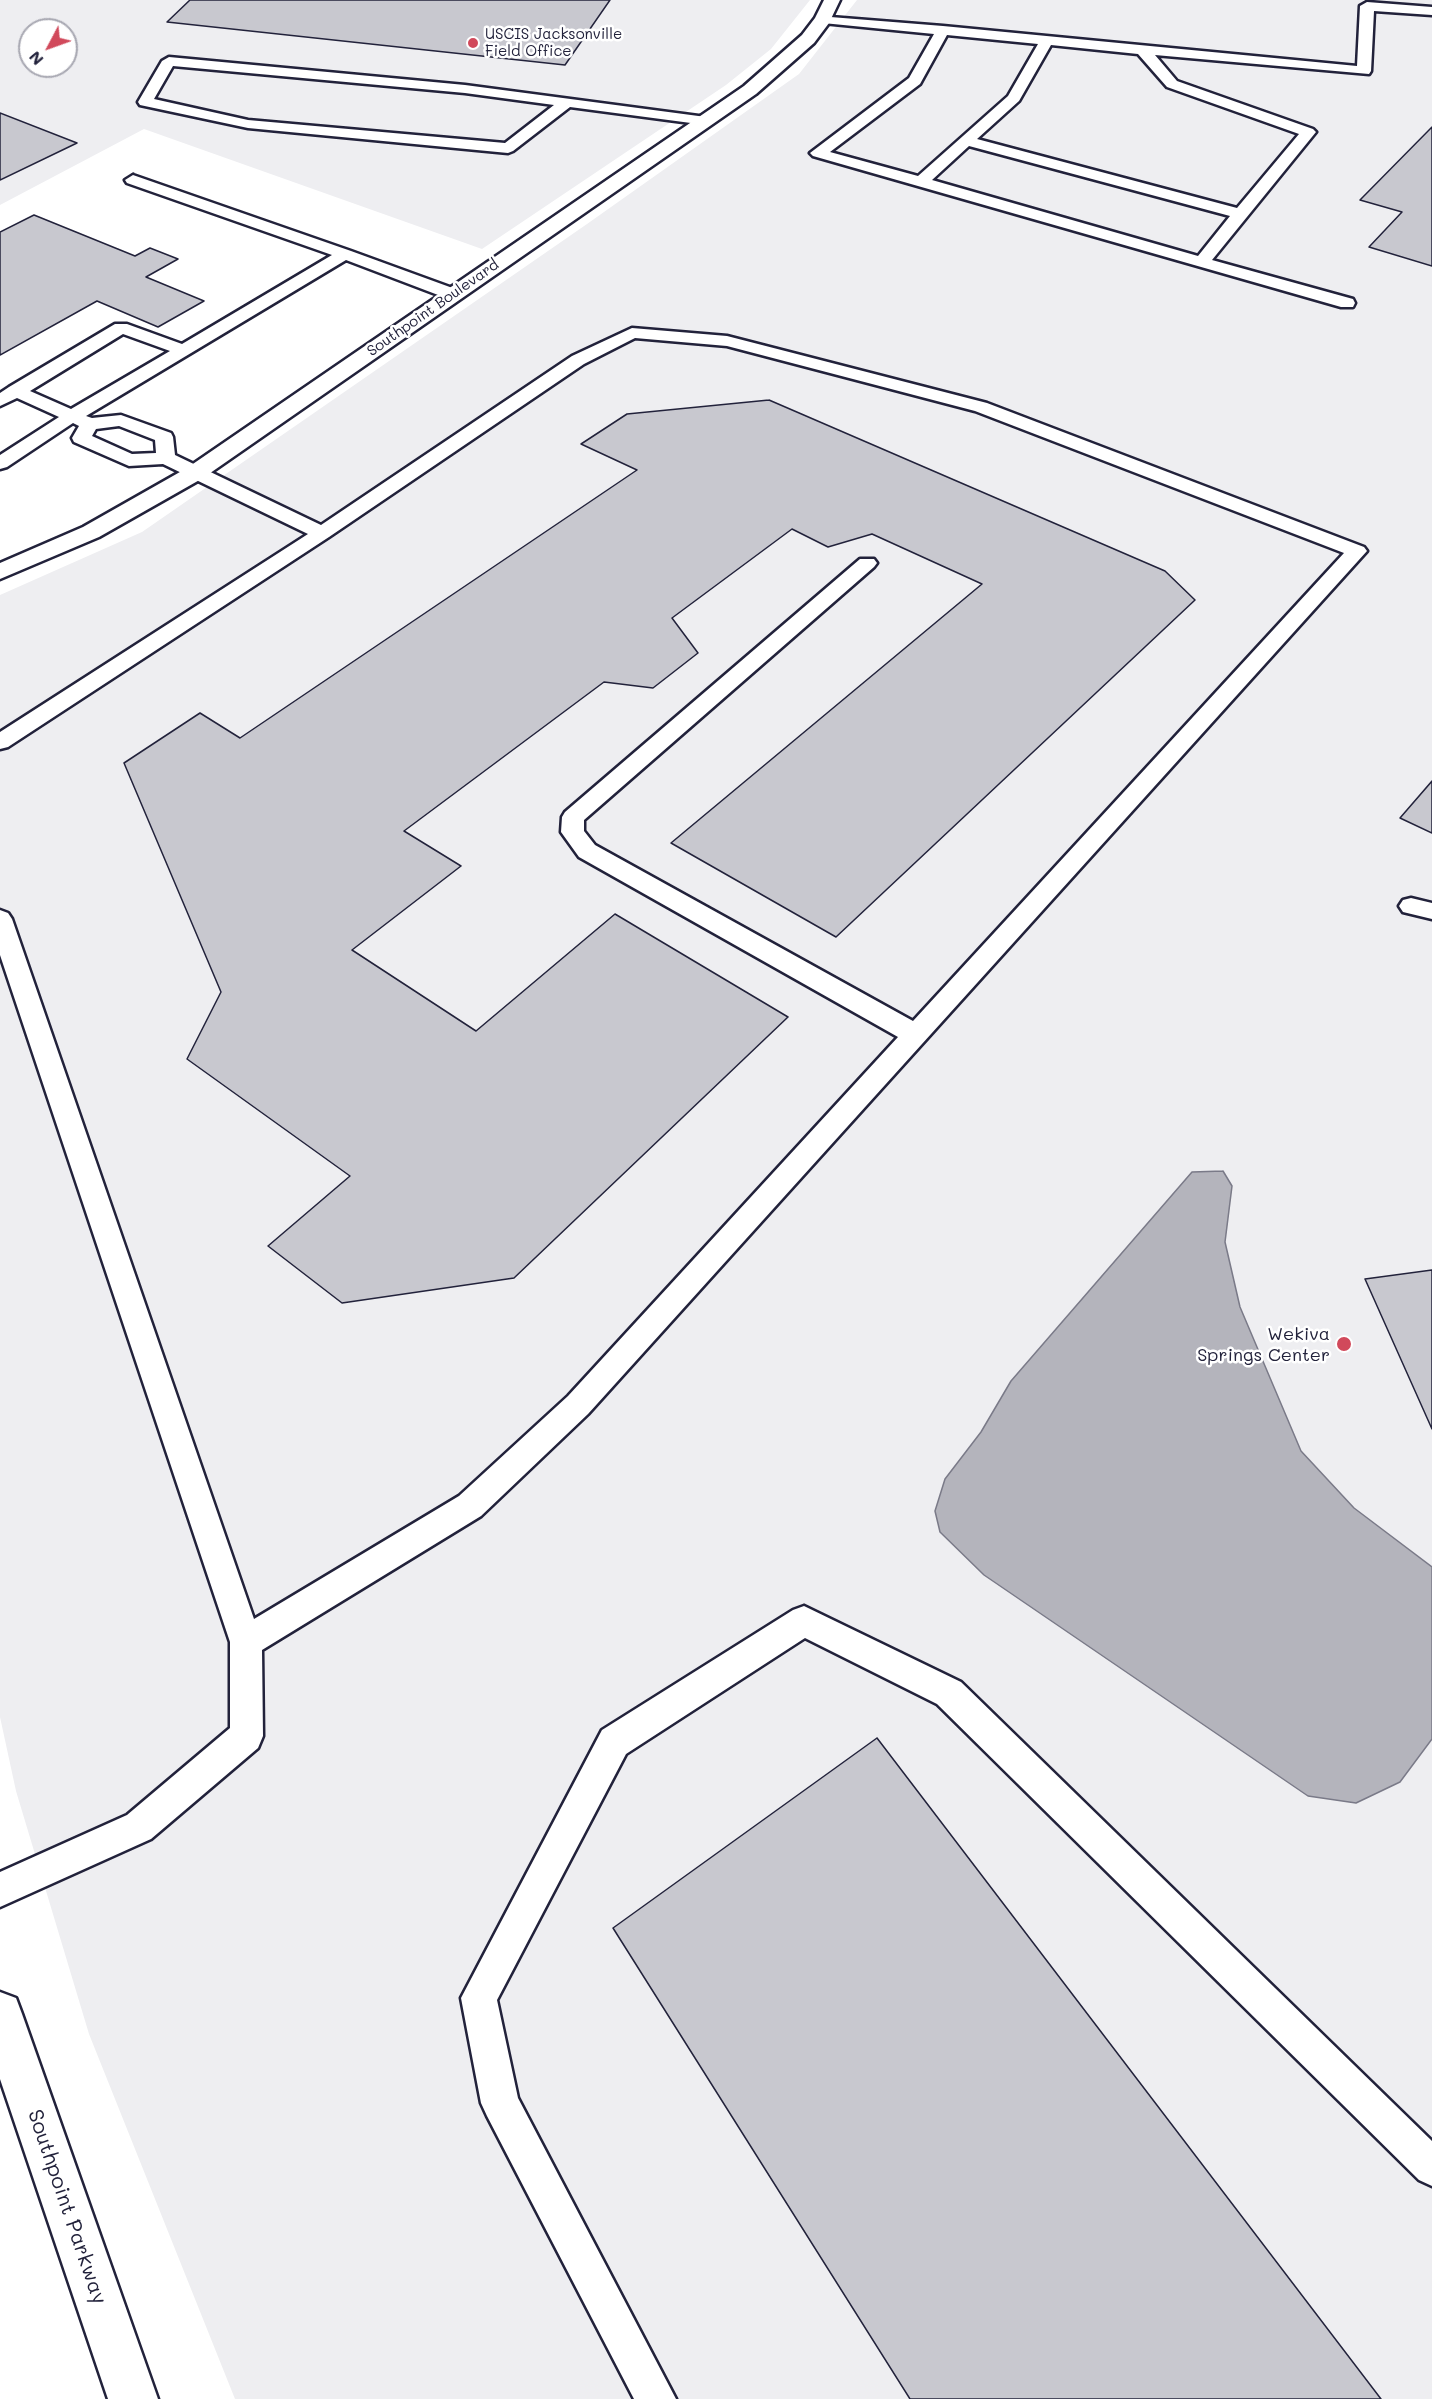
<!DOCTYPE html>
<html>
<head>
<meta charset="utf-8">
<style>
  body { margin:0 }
  #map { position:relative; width:1432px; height:2399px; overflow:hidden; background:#fff; font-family:Mali,sans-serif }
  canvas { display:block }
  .north { position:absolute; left:18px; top:18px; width:60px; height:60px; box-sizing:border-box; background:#fff; border:2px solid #a7a7b1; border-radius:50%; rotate:229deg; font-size:16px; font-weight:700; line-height:24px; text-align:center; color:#22223b }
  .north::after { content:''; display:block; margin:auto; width:21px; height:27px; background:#d1495b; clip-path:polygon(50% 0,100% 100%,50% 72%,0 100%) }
</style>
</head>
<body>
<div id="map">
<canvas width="1432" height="2399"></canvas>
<div class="north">N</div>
</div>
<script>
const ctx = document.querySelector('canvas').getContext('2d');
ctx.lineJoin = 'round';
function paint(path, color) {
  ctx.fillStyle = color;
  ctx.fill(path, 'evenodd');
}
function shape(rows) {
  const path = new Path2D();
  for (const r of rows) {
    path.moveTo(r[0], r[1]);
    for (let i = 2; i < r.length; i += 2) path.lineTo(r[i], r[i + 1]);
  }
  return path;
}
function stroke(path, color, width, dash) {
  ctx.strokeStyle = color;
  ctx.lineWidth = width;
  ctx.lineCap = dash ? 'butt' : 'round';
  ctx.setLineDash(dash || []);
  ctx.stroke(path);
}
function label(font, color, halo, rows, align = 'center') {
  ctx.font = font + ' Mali,sans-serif';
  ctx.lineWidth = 5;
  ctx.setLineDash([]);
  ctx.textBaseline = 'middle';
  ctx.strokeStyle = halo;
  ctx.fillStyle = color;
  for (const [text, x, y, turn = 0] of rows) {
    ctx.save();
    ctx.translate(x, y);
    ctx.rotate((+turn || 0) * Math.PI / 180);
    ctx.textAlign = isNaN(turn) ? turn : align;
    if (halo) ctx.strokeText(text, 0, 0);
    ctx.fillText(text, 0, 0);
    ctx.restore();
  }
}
paint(shape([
  [0,0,810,0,771,49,726,85,482,249,144,129,0,205],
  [30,30,66,30,66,66,30,66],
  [857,0,1432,0,1432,1567,1354,1508,1301,1451,1240,1307,1225,1242,1232,1186,1011,1381,981,1432,1356,1803,1400,1782,1432,1739,1432,2399,235,2399,89,2034,16,1791,0,1717,0,595,142,532,587,224,799,74]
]), '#eeeef1');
const water = shape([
  [1223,1171,1232,1186,1225,1242,1240,1307,1301,1451,1354,1508,1432,1567,1432,1739,1400,1782,1356,1803,1308,1796,984,1575,940,1532,935,1511,945,1479,981,1432,1011,1381,1192,1172,1223,1171]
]);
paint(water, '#b4b4bc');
stroke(water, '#7a7a88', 1.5);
const building = shape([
  [190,0,610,0,565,65,167,22,190,0],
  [0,113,77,143,0,180,0,113],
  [1432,127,1432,266,1369,247,1402,212,1360,200,1432,127],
  [34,215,135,256,150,248,178,259,146,277,204,301,158,327,97,301,0,355,0,232,34,215],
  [769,400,1165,571,1195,600,836,937,671,843,982,584,872,534,828,547,792,529,672,618,698,653,653,688,604,682,404,831,461,866,352,950,476,1031,615,914,788,1017,514,1278,342,1303,268,1246,350,1176,187,1059,221,992,124,763,200,713,240,738,637,470,581,444,627,414,769,400],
  [1432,781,1432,833,1400,818,1432,781],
  [1432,1270,1432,1429,1365,1279,1432,1270],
  [877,1738,1381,2399,910,2399,613,1928,877,1738]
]);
paint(building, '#c8c8cf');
stroke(building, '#22223b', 1.5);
const service = shape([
  [1367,2,1432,7,1432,15,1374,11,1371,71,1369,74,1155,55,1177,81,1313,129,1316,132,1212,260,1353,299,1355,303,1353,307,1341,307,813,156,810,153,909,78,934,34,823,23,816,19,818,16,943,26,1357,66,1360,6,1367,2],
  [947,35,1038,44,1008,96,918,176,830,152,920,84,947,35],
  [1051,45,1138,54,1167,87,1299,134,1237,208,977,139,1019,101,1051,45],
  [969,146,1230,216,1198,256,932,180,969,146],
  [169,57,465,85,706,117,713,121,706,125,570,107,513,151,508,153,248,128,140,105,138,102,162,61,169,57],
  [173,66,465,93,554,105,505,143,248,120,154,99,173,66],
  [133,175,351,251,458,290,460,294,458,298,446,298,346,260,86,416,92,418,121,415,171,433,173,437,175,455,321,525,572,356,632,328,727,336,987,403,1364,547,1367,551,588,1414,481,1516,262,1650,263,1736,258,1748,151,1839,0,1907,0,1872,127,1815,230,1728,230,1642,0,955,0,910,8,913,12,919,254,1619,459,1496,568,1396,898,1037,579,857,561,832,562,817,565,812,860,559,874,559,877,563,874,567,584,820,584,831,595,845,913,1021,1344,553,975,411,727,346,635,338,584,364,329,537,8,747,0,749,0,732,308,534,163,464,129,466,74,442,72,438,79,426,73,423,7,467,0,469,0,455,59,417,17,398,0,406,0,393,9,387,115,324,127,324,182,344,332,255,127,183,125,180,133,175],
  [123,334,170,351,71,409,30,391,123,334],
  [119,426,155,440,156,453,132,454,92,436,96,429,119,426],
  [1411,898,1432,903,1432,919,1403,912,1399,906,1403,900,1411,898],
  [804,1606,961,1682,1432,2141,1432,2186,1419,2180,937,1704,805,1638,626,1754,497,2000,518,2098,676,2399,634,2399,487,2116,481,2103,461,1998,602,1730,793,1610,804,1606]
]);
const tertiary = shape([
  [824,0,840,0,829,23,814,43,756,94,203,478,99,537,0,579,0,563,83,527,187,468,744,86,802,35,815,18,824,0]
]);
const secondary = shape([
  [0,1992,16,1998,22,2014,158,2399,108,2399,0,2079,0,1992]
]);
stroke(service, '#22223b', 5);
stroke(tertiary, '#22223b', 5);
stroke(secondary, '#22223b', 5);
paint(service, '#fff');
paint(tertiary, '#fff');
paint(secondary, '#fff');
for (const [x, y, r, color] of [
  [473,43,6,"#d1495b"],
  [1344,1344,8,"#d1495b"]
]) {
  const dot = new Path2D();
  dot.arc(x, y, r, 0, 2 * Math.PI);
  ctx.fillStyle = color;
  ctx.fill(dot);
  stroke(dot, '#fff', 2);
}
label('15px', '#22223b', '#fff', [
  ["USCIS Jacksonville",485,34],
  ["Field Office",485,51]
], 'left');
label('15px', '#22223b', '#fff', [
  ["Southpoint Boulevard",433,308,-35]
]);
label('18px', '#22223b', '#fff', [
  ["Wekiva",1330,1334],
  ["Springs Center",1330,1355]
], 'right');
label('21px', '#22223b', '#fff', [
  ["Southpoint Parkway",67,2207,71]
]);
</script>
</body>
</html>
